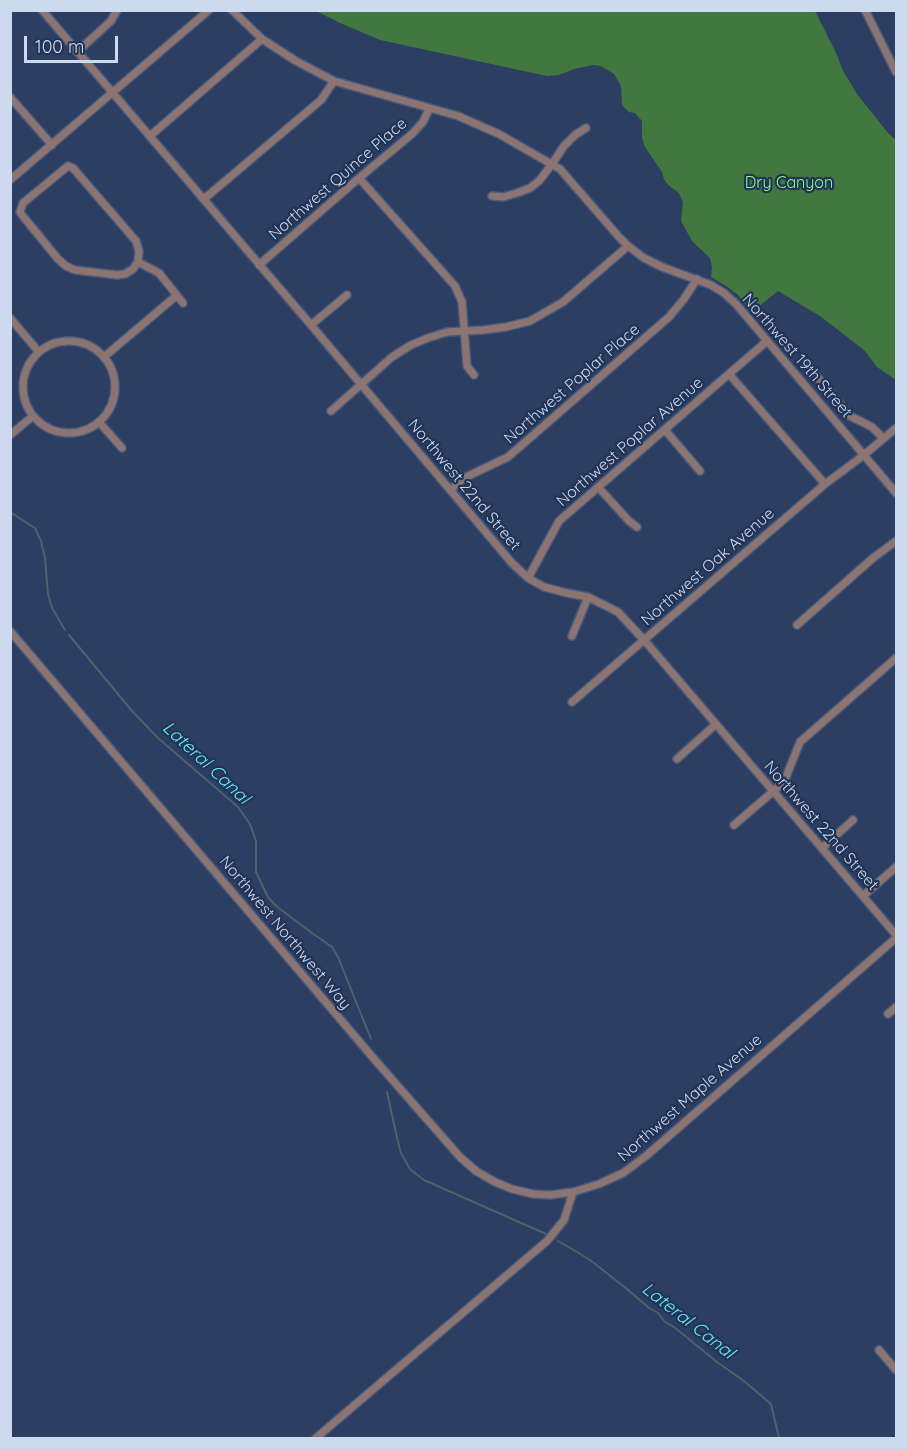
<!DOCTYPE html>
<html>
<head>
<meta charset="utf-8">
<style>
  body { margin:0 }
  #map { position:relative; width:907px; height:1449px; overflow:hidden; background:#2c3e61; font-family:Quicksand,sans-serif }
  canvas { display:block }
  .frame { position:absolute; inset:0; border:12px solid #cdd9ef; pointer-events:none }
  .scale { position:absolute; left:24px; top:36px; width:94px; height:27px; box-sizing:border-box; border:3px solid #cdd9ef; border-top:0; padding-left:8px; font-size:18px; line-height:21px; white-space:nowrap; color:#cdd9ef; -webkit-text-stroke:4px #223456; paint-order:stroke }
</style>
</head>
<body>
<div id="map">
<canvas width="907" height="1449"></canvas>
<div class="frame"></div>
<div class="scale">100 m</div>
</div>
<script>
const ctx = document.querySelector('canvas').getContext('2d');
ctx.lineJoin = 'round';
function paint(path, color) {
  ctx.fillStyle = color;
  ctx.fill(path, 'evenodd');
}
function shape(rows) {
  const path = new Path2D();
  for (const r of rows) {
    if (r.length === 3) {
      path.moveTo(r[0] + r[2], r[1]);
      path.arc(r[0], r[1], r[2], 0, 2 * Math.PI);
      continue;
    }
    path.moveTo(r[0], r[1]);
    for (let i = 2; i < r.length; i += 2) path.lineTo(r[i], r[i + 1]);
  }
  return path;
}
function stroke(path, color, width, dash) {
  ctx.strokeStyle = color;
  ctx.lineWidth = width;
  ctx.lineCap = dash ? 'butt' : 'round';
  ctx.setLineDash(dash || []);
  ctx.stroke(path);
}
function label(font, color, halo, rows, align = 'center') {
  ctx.font = font + ' Quicksand,sans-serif';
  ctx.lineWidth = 4.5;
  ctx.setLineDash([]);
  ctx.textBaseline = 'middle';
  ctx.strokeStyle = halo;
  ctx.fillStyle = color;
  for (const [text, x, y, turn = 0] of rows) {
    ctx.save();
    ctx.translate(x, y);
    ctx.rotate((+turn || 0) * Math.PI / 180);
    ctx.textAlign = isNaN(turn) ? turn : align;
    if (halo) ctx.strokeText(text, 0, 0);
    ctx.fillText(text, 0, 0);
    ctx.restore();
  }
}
paint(shape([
  [316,11,815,11,837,55,842,69,857,94,888,133,896,140,896,380,877,367,864,350,820,316,778,291,752,312,738,295,729,288,711,277,712,267,710,258,692,241,681,221,683,202,679,193,668,185,664,179,662,172,645,147,642,138,642,121,635,113,629,112,622,105,621,86,614,74,601,66,593,65,574,69,559,75,547,76,380,40,340,23]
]), '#42783f');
stroke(shape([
  [10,512,35,528,41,541,45,558,48,594,52,608,65,630],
  [69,635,132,711,158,738,238,807,250,824,256,841,256,872,268,897,276,906,312,933,332,947,338,957,371,1039],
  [387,1092,398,1142,401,1153,410,1169,424,1180,546,1234],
  [558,1241,577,1252,590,1260,627,1289,649,1308,658,1313,665,1322,674,1327,717,1362,744,1381,771,1404,779,1438]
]), '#4c636b', 2);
const minor = shape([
  [42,10,311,325,511,562,528,578,544,587,567,593,588,597,618,612,645,641,896,935],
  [232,10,262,39,296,61,334,81,458,116,499,134,560,169,619,237,628,246,644,258,662,267,711,285,724,293,736,304,896,493],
  [865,10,896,72],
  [77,52,111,21,117,10],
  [10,97,52,145],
  [150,136,262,39],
  [68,166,73,168,136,241,139,251,138,262,133,269,125,274,117,275,75,270,66,266,58,259,22,215,20,212,23,203,68,166],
  [359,178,455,286,462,302,467,366,474,375],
  [10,180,209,10],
  [492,196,503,197,517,193,530,188,539,181,552,164,564,146,575,135,586,128],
  [204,199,321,100,334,81],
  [138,262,159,273,183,303],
  [259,265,359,178,412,134,423,122,429,109],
  [10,318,39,352],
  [311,325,347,295],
  [69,387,46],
  [104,357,176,296],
  [806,364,850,416,872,427,883,438],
  [729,374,825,484],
  [331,411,392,357,411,345,428,338,447,332,483,330,506,327,530,321,563,302,628,246],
  [99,422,122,448],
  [665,430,700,471],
  [10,435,33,416],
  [598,487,629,521,637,527],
  [450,490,464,478,508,457,669,317,684,299,697,279],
  [528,578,559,521,767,341],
  [797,625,873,558,896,541],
  [10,631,375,1060,460,1157,476,1171,495,1182,512,1189,533,1194,550,1195,573,1192,599,1184,623,1173,646,1156,896,938],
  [572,636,588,597],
  [572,702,825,484,864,455,896,428],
  [677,759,716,724],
  [734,825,784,782,800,742,896,658],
  [822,848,853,820],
  [863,896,896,867],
  [888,1014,896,1007],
  [879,1350,896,1370],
  [316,1438,547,1241,564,1220,573,1192]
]);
stroke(minor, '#495a7b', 10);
stroke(minor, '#8b7472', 7);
label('16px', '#cdd9ef', '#223456', [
  ["Northwest Quince Place",338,179,-41],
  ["Northwest 19th Street",797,356,49],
  ["Northwest Poplar Place",572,384,-41],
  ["Northwest Poplar Avenue",630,442,-41],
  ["Northwest 22nd Street",464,485,50],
  ["Northwest Oak Avenue",708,567,-41],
  ["Northwest 22nd Street",821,826,49],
  ["Northwest Northwest Way",285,933,50],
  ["Northwest Maple Avenue",690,1098,-41]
]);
label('16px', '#87fd80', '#223456', [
  ["Dry Canyon",789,183]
]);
label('italic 18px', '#63ebf6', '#223456', [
  ["Lateral Canal",206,763,43],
  ["Lateral Canal",688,1321,38]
]);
</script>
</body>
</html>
